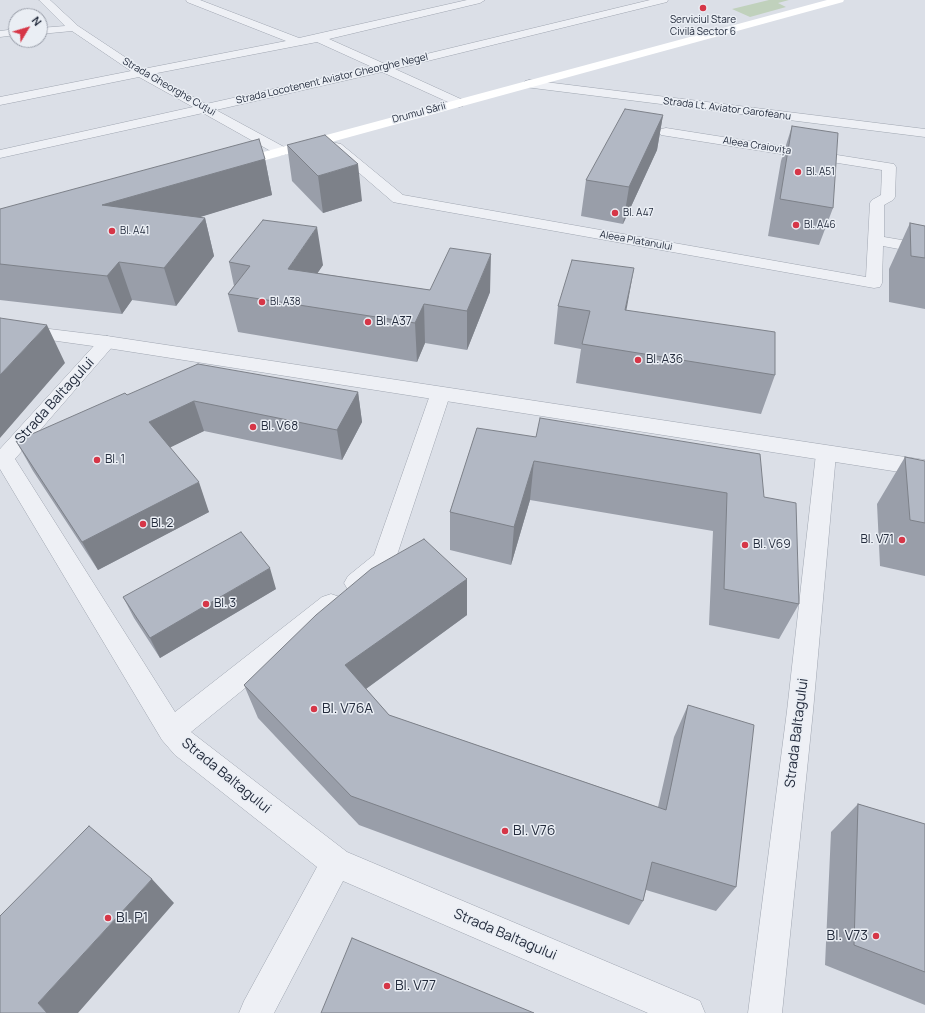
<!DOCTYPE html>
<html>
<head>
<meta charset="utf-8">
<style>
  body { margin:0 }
  #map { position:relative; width:925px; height:1013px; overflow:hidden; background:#dbdfe7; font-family:Manrope,sans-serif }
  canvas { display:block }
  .north { position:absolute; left:8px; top:8px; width:40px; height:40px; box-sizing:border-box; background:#eaeef4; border:1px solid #9ba0ab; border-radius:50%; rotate:52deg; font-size:11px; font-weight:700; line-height:16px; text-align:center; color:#242c3d }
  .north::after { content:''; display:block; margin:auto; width:14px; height:18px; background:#d63647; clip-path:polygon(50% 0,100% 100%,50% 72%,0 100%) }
</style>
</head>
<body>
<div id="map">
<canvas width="925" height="1013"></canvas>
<div class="north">N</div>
</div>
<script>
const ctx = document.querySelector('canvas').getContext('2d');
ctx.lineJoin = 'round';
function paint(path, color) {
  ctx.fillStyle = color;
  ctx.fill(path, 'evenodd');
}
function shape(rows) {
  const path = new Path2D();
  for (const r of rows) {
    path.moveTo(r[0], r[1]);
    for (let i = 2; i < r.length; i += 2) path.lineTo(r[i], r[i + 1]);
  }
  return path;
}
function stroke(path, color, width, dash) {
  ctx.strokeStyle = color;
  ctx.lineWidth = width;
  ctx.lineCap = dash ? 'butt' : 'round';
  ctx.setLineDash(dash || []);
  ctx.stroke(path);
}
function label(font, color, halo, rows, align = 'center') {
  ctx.font = font + ' Manrope,sans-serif';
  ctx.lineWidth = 3;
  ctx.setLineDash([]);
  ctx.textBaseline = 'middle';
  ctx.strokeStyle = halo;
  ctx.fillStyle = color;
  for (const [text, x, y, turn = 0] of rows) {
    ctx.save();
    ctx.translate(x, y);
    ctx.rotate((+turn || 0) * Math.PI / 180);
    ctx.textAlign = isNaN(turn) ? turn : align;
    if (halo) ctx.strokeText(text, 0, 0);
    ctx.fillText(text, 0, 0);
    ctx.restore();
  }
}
paint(shape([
  [769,0,789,0,778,3,786,7,750,17,732,9]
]), '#c0d1bc');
const minor = shape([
  [39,0,50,0,78,26,143,69,286,41,187,2,186,0,200,0,299,38,467,0,485,0,480,3,329,39,385,64,650,0,668,0,667,2,395,69,463,100,465,103,463,106,459,107,382,72,216,110,286,148,288,151,286,154,281,155,276,154,203,113,0,158,0,150,193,107,139,77,0,105,0,97,131,71,72,31,40,34,40,28,65,26,39,0],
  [317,42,372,67,206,104,152,74,317,42],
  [16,29,16,35,0,37,0,31,16,29],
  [529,80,925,129,925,137,525,87,523,84,525,81,529,80],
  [666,128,894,164,896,167,895,197,893,200,884,205,884,237,925,244,925,254,883,246,882,283,880,287,874,288,398,203,393,202,329,147,331,144,336,143,341,144,403,195,866,277,870,203,872,200,881,195,882,170,661,135,659,132,661,129,666,128],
  [107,336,113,338,116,342,113,346,15,459,175,712,322,597,331,594,340,597,343,604,340,611,191,732,347,852,700,1001,705,1013,648,1013,343,881,274,1013,239,1013,244,1001,317,867,175,755,162,740,0,469,0,449,101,338,107,336],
  [440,389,447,390,450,395,395,561,391,568,364,590,356,593,348,590,344,583,348,576,374,555,430,395,433,390,440,389],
  [826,447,833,449,836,454,813,711,782,1013,748,1013,787,711,816,454,819,449,826,447]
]);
const tertiary = shape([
  [0,323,107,336,925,460,925,476,107,348,0,333,0,323]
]);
stroke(minor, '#a0a6b1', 1);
stroke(tertiary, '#a0a6b1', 1);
paint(minor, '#eef0f5');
paint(tertiary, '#eef0f5');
paint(shape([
  [827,0,844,0,843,2,240,167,235,168,230,167,228,164,230,161,827,0]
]), '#fff');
paint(shape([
  [663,115,657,150,623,224,581,216,586,180],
  [792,126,833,208,819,245,768,236,781,161],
  [287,145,362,201,323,213,292,181],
  [265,159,272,195,199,217,205,218,214,256,176,306,132,300,122,314,0,300,0,209],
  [910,223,925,226,925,309,889,302,889,269],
  [229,262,323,265,317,273,430,290,490,292,467,350,425,343,417,362,238,332,228,294,234,286],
  [558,306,626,310,775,375,761,414,576,383,581,349,554,344],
  [358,392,362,422,342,460,204,431,170,447,209,512,98,570,33,471,16,441,127,395],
  [477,428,764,497,799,604,779,639,709,625,713,531,530,500,511,565,450,550,450,512],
  [905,457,925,461,925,576,880,566,877,504],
  [467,579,467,615,366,689,389,715,658,807,674,737,688,705,736,887,716,911,646,890,643,901,629,925,359,825,258,718,244,685],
  [276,589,160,658,134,618,123,597],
  [858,804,925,824,925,1005,825,965,831,832]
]), '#999ea9');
paint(shape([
  [663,115,657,150,623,224,629,187],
  [265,159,272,195,116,243,102,205],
  [358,164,362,201,323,213,318,176],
  [205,218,214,256,176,306,164,268],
  [317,227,323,265,297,304,288,269],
  [491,254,490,292,467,350,467,311],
  [119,262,132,300,122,314,107,276],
  [634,268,627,307,618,348,625,310],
  [424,304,425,343,417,362,415,323],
  [47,325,65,363,0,438,0,375],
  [358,392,362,422,342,460,337,430],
  [194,401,204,431,161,452,149,422],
  [534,461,530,500,511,565,514,527],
  [199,482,209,512,98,570,82,542],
  [270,568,276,589,160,658,150,638],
  [467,579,467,615,352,699,345,665],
  [152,879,174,903,78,1013,47,1013,38,1003]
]), '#7d8189');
const building = shape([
  [625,109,663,115,629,187,586,180,625,109],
  [792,126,838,133,833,208,780,199,792,126],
  [325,135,358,164,318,176,287,145,325,135],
  [259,139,265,159,102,205,205,218,164,268,119,262,107,276,0,264,0,209,259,139],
  [263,220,317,227,288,269,430,290,450,248,491,254,467,311,424,304,415,323,228,294,250,266,229,262,263,220],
  [910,223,925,226,925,258,911,256,910,223],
  [572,260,634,268,625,310,775,332,775,375,582,344,590,311,558,306,572,260],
  [0,318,47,325,0,375,0,318],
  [198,364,358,392,337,430,194,401,149,422,199,482,82,542,16,441,125,393,127,395,198,364],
  [540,418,760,454,764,497,796,503,799,604,724,589,727,493,534,461,514,527,450,512,477,428,536,437,540,418],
  [905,457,925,461,925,523,910,520,905,457],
  [241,532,270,568,150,638,123,597,241,532],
  [424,539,467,579,345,665,389,715,666,810,688,705,754,725,736,887,652,862,643,901,351,796,244,685,316,615,371,569,424,539],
  [858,804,925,824,925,972,854,945,858,804],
  [89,826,152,879,38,1003,47,1013,0,1013,0,916,89,826],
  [352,938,534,1013,321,1013,352,938]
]);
paint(building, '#b2b8c4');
stroke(building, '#7d8189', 1);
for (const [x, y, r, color] of [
  [703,8,4,"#d63647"],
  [798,172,4,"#d63647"],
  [615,213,4,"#d63647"],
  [796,225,4,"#d63647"],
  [112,231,4,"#d63647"],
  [262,302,4,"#d63647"],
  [368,322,4,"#d63647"],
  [638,360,4,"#d63647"],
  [253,427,4,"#d63647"],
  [97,460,4,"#d63647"],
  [143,524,4,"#d63647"],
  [902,540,4,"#d63647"],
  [745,545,4,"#d63647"],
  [206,604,4,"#d63647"],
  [314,709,4,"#d63647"],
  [505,831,4,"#d63647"],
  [108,918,4,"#d63647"],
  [876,936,4,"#d63647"],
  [387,986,4,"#d63647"]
]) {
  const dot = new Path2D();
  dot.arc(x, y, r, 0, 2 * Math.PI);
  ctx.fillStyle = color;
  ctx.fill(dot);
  stroke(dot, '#eaeef4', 1.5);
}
label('10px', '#242c3d', '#eaeef4', [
  ["Serviciul Stare",703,20,"center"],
  ["Civilă Sector 6",703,32,"center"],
  ["Bl. A51",806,172],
  ["Bl. A47",623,213],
  ["Bl. A46",804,225],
  ["Bl. A41",120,231],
  ["Bl. A38",270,302]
], 'left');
label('10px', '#242c3d', '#eaeef4', [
  ["Strada Locotenent Aviator Gheorghe Negel",332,79,-13],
  ["Strada Gheorghe Cuțui",169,87,30],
  ["Strada Lt. Aviator Garofeanu",727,109,7],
  ["Drumul Sării",419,113,-15],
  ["Aleea Craiovița",757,146,9],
  ["Aleea Platanului",636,241,10]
]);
label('12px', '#242c3d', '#eaeef4', [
  ["Bl. A37",376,322],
  ["Bl. A36",646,360],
  ["Bl. V68",261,427],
  ["Bl. 1",105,460],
  ["Bl. 2",151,524],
  ["Bl. V71",894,540,"right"],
  ["Bl. V69",753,545],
  ["Bl. 3",214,604]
], 'left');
label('14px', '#242c3d', '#eaeef4', [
  ["Strada Baltagului",55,401,-48],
  ["Strada Baltagului",797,733,-83],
  ["Strada Baltagului",226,776,39],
  ["Strada Baltagului",505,935,23]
]);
label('14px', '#242c3d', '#eaeef4', [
  ["Bl. V76A",322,709],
  ["Bl. V76",513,831],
  ["Bl. P1",116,918],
  ["Bl. V73",868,936,"right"],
  ["Bl. V77",395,986]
], 'left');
</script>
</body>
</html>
